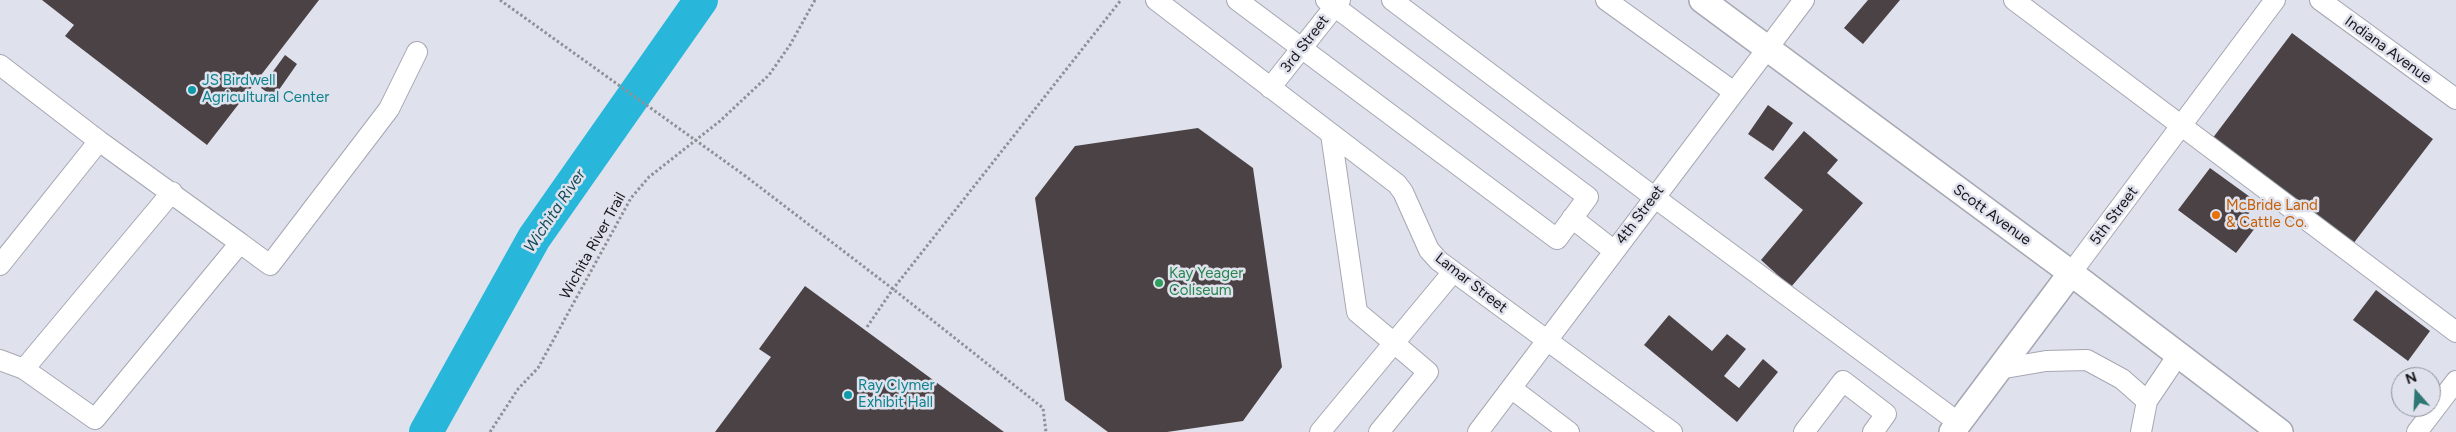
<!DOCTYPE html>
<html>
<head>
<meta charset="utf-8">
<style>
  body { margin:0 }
  #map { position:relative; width:2456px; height:432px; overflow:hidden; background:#dfe2ec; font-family:Figtree,sans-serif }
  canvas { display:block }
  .north { position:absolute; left:2391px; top:367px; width:50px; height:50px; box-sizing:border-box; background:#dfe2ec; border:1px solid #8f9198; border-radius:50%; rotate:341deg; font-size:14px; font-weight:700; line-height:20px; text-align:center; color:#17171b }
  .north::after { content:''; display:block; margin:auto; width:18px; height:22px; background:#2e7775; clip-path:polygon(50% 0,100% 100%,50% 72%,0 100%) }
</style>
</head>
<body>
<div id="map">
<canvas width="2456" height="432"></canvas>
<div class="north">N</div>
</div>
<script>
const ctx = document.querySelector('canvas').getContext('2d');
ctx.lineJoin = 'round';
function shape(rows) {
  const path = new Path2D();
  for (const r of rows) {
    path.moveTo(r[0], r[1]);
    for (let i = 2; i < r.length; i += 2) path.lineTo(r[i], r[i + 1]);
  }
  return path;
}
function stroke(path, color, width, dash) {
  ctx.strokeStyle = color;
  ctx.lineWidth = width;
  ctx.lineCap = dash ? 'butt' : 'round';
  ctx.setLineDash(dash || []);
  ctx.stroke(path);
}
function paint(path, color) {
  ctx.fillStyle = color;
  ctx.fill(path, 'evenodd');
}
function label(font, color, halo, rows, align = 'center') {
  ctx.font = font + ' Figtree,sans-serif';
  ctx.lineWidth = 5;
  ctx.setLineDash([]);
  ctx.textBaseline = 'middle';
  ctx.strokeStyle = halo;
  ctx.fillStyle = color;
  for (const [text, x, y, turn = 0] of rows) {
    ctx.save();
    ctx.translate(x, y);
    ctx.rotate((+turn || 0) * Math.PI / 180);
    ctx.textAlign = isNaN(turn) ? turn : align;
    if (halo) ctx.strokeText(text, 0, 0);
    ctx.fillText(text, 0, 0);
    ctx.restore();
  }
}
stroke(shape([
  [426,432,534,238,701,0]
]), '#28b7da', 34);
paint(shape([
  [42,0,319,0,207,145,65,36,74,25],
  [1868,0,1900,0,1863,44,1844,28],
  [2292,33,2433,139,2353,244,2212,139],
  [285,55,297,64,274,97,261,88],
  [1768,105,1793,123,1773,151,1748,134],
  [1198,128,1253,168,1282,367,1243,421,1167,432,1108,432,1065,400,1035,198,1075,146],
  [1804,131,1838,160,1827,173,1863,203,1791,287,1761,260,1803,210,1764,178],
  [2210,168,2257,202,2244,220,2255,228,2236,253,2178,210],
  [805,286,1004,432,715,432,771,357,759,349],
  [2376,290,2430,331,2408,361,2353,320],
  [1669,315,1712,351,1727,334,1746,349,1724,376,1739,388,1763,359,1778,372,1737,422,1644,345]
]), '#4b4246');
const minor = shape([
  [1156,0,1397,184,1403,192,1429,250,1439,261,1672,432],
  [1237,0,1557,239,1588,197,1326,0],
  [1392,0,1654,197,1959,423],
  [1606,0,1734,92],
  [2014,0,2456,332],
  [2320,0,2456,99],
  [0,65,99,141,240,243,95,419,24,369,0,360],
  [1270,88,1340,0],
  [1331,134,1357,312,1394,343,1453,272],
  [1572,218,1613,250],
  [240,243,270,265,389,109,417,52],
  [0,265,99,141],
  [2071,273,2275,0],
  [24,369,172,192],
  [1999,369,2046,361,2087,360,2122,379,2147,401],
  [1511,388,1569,432],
  [1320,432,1394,343,1428,372,1379,432],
  [1478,432,1804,0],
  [1804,432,1843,381,1886,414,1873,432],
  [2141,432,2147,401,2178,355],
  [2417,432,2456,381]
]);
const major = shape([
  [1702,0,2071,273,2280,432],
  [1952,432,2071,273]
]);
stroke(minor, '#a5a7b2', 22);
stroke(major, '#a5a7b2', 28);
stroke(shape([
  [744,175,893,289,1043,408,1046,432],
  [867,327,893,289,1121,0],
  [490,432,518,389,538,368,631,198,649,177,720,121,769,75,790,45,815,0]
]), '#8f9199', 3, [2.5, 2.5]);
stroke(minor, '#fff', 20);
stroke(major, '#fff', 25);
stroke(shape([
  [500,0,744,175]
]), '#8f9199', 3, [2.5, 2.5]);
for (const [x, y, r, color] of [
  [192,90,5,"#0f9aa8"],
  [2216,215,5,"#e8710a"],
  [1159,283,5,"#2e9e5b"],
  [848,395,5,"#0f9aa8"]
]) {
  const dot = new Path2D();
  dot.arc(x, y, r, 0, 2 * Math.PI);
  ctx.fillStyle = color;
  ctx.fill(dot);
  stroke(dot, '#dfe2ec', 2);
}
label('15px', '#17171b', '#dfe2ec', [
  ["3rd Street",1305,44,-52],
  ["Indiana Avenue",2388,50,36],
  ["4th Street",1640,215,-53],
  ["Scott Avenue",1992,215,36],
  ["5th Street",2114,216,-53],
  ["Wichita River Trail",593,246,-61],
  ["Lamar Street",1471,283,38]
]);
label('15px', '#0d838f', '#dfe2ec', [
  ["JS Birdwell",202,81],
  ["Agricultural Center",202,98],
  ["Ray Clymer",858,386],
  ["Exhibit Hall",858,403]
], 'left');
label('15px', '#c56008', '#dfe2ec', [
  ["McBride Land",2226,206],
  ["& Cattle Co.",2226,223]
], 'left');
label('15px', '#27864d', '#dfe2ec', [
  ["Kay Yeager",1169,274],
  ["Coliseum",1169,291]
], 'left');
label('italic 16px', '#124a59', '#dfe2ec', [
  ["Wichita River",555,211,-56]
]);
</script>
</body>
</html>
